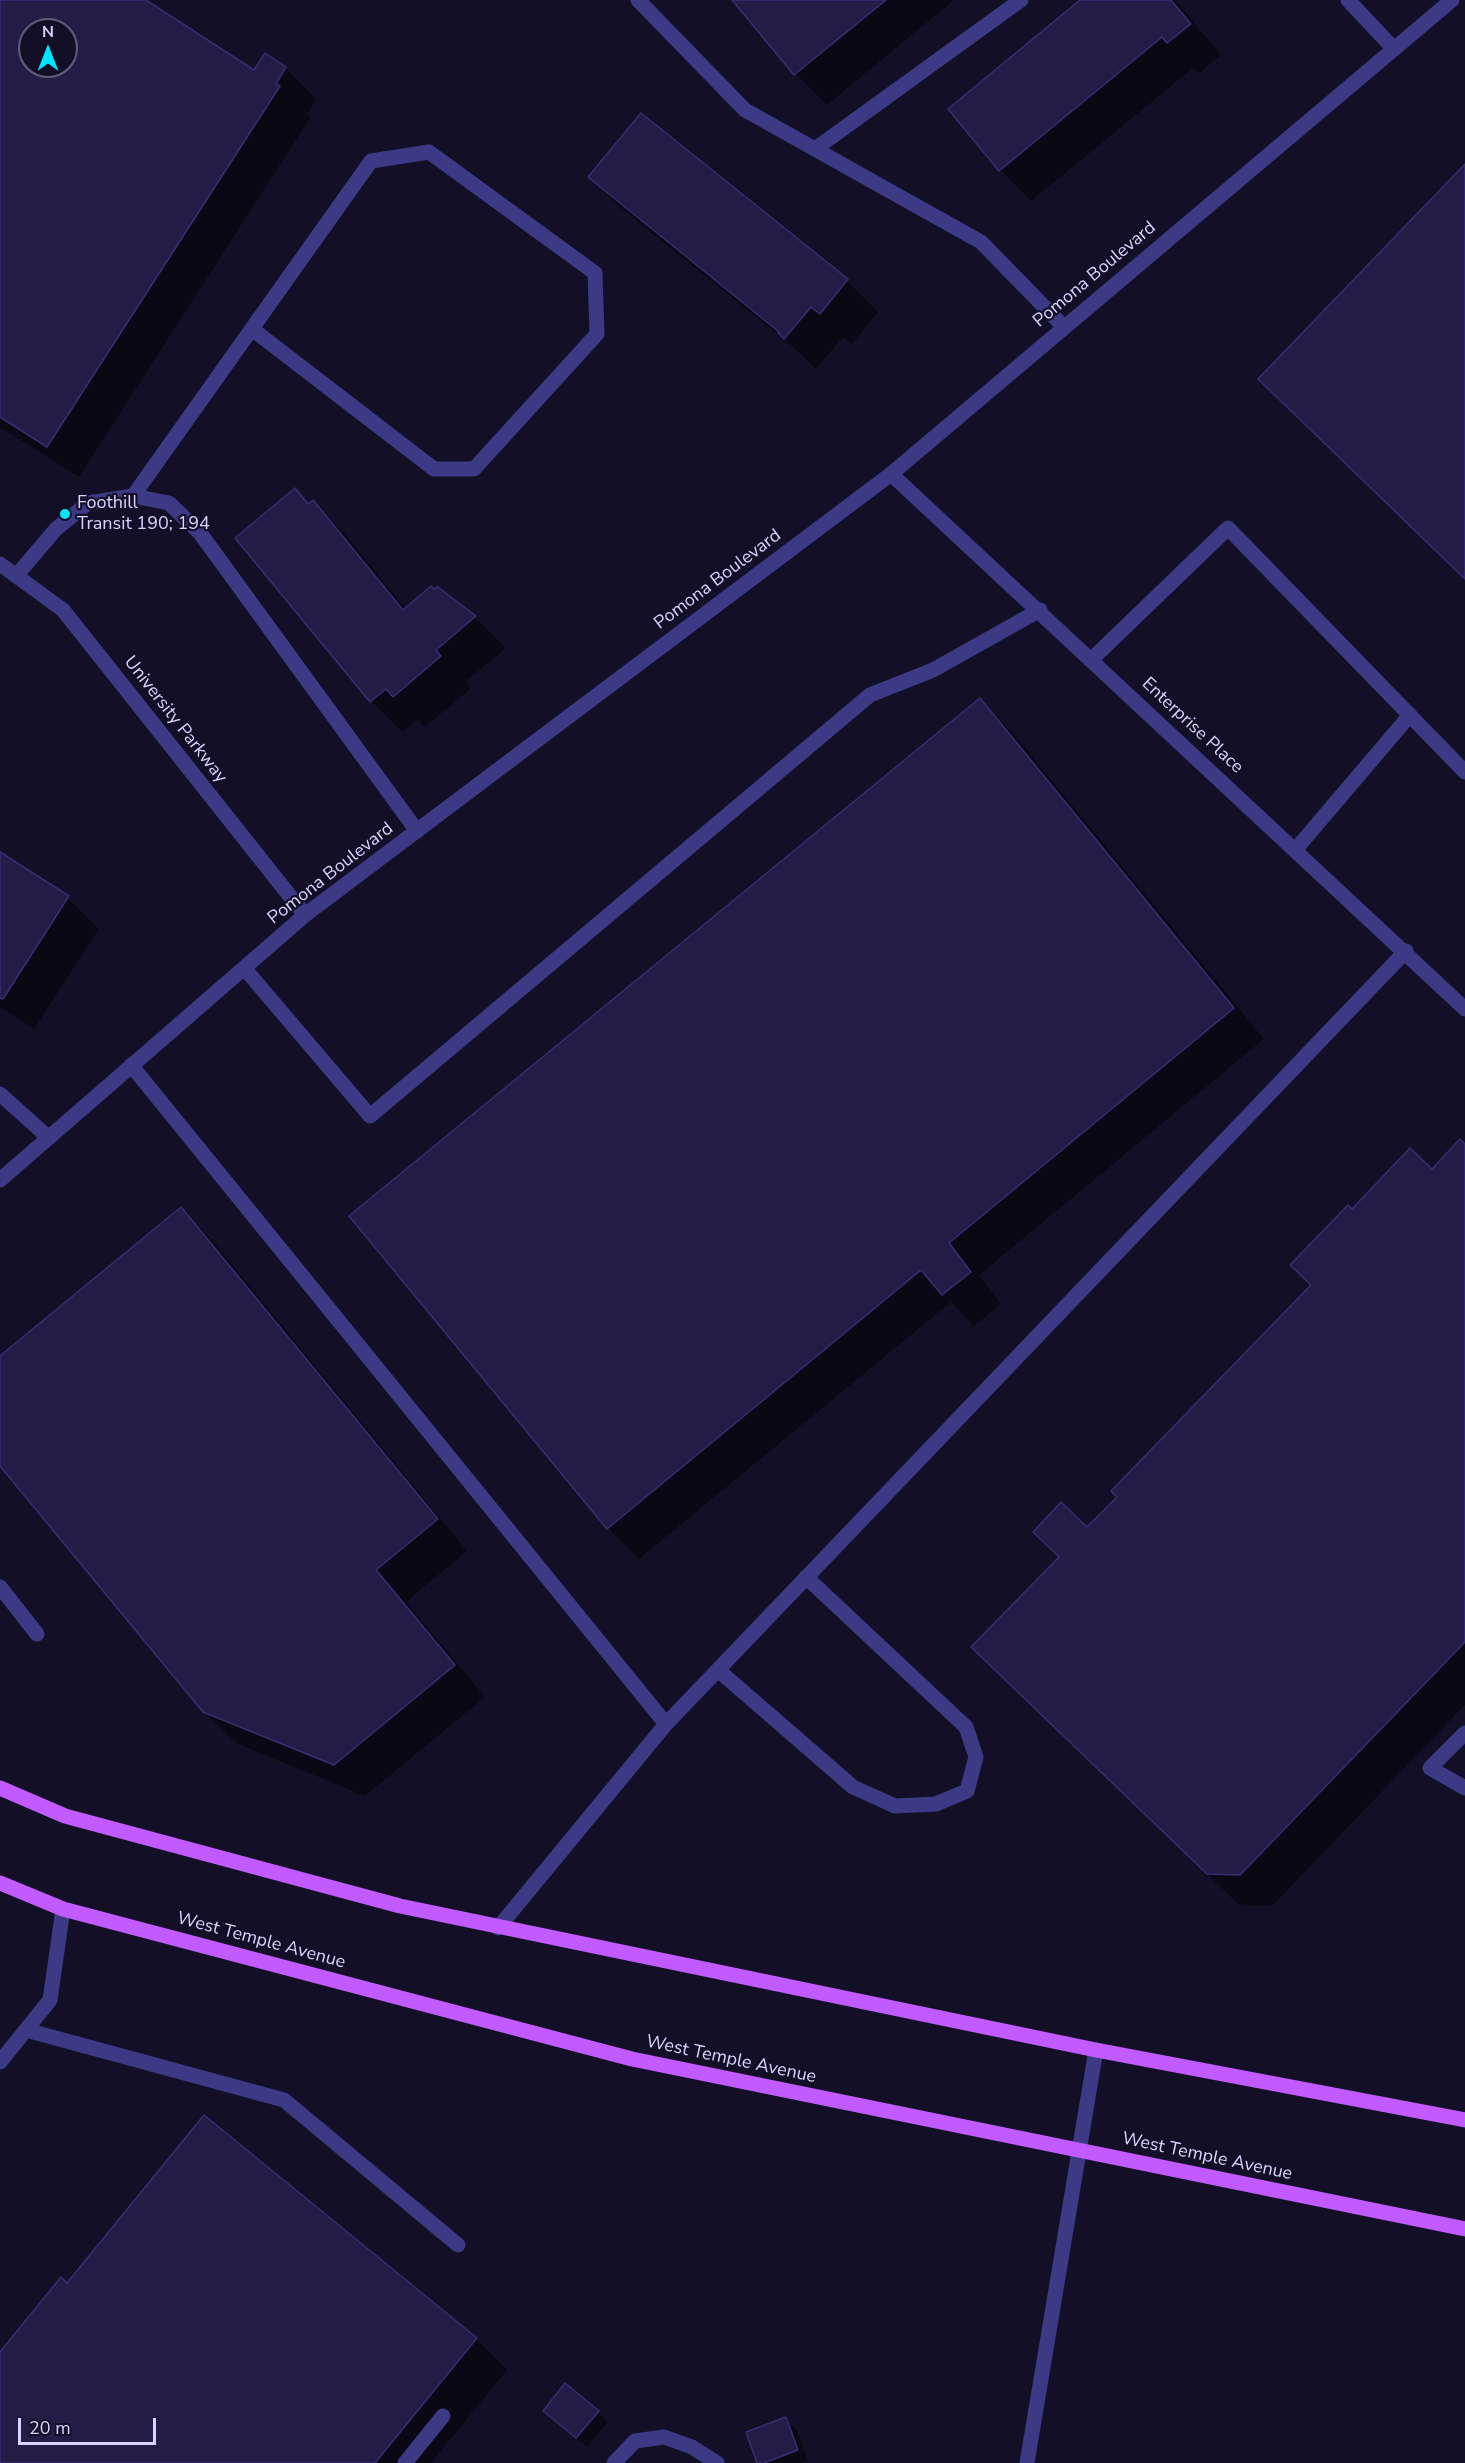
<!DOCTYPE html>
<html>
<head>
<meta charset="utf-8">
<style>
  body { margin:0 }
  #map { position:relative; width:1465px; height:2463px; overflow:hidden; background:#130f26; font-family:"Nunito Sans",sans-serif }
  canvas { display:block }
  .north { position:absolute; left:18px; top:18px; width:60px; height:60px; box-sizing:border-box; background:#130f26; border:2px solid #625e7d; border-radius:50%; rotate:0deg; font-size:16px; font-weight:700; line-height:24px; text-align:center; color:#d9d4ff }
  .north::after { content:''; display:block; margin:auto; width:21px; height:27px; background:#00e5ff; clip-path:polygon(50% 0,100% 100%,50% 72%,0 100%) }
  .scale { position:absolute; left:18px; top:2418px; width:138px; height:27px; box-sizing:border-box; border:3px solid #d9d4ff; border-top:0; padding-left:8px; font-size:18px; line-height:21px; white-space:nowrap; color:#d9d4ff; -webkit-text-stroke:4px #130f26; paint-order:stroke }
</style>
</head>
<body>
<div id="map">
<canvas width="1465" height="2463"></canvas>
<div class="north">N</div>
<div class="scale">20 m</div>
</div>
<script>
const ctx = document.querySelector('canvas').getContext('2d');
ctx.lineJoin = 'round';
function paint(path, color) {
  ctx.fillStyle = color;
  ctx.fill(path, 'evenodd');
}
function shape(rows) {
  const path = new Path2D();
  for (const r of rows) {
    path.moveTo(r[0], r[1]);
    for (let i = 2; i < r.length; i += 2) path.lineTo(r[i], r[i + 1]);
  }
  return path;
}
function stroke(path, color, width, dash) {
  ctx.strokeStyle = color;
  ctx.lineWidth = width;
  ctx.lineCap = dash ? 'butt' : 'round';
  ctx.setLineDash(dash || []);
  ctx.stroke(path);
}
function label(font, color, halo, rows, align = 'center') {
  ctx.font = font + ' "Nunito Sans",sans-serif';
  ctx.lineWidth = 4.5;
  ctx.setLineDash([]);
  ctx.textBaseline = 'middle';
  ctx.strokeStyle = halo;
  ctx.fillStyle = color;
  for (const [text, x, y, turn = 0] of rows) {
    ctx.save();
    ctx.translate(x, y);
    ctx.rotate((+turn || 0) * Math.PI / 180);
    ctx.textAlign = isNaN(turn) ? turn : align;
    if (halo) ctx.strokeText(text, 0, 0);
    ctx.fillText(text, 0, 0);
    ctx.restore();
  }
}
paint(shape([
  [0,0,143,0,255,72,285,68,316,99,307,115,310,118,79,477,0,427],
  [30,30,66,30,66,66,30,66],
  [734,0,954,0,827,105,796,74],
  [1082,0,1175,0,1221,55,1199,73,1193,68,1031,201,1000,170,950,109],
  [590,177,847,281,878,312,852,344,843,337,816,369,798,351,621,208],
  [295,490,309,505,313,502,344,533,406,609,438,589,475,617,506,648,466,681,471,688,425,727,418,720,402,732,371,701],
  [980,700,1011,731,1264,1039,979,1275,1001,1304,974,1326,951,1302,639,1559,608,1528],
  [0,854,68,898,99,929,34,1029,0,1007],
  [1465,1146,1465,1705,1272,1906,1239,1905,1004,1678,1087,1529,1312,1285,1352,1211,1432,1171],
  [181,1209,212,1240,467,1551,406,1602,485,1697,365,1796,236,1743,204,1711,0,1464,0,1358],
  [67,2285,476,2339,507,2370,431,2463,0,2463,0,2354],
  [545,2411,598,2412,608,2422,587,2447],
  [785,2418,796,2429,808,2461,801,2463,758,2463]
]), '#0007');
const building = shape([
  [0,0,146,0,254,70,265,53,286,67,276,84,280,86,47,447,0,417,0,0],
  [30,30,66,30,66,66,30,66,30,30],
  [732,0,886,0,794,75,732,0],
  [1080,0,1171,0,1191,24,1167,43,1162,37,999,171,948,109,1080,0],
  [641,113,848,279,820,314,811,307,784,339,778,333,779,332,588,177,641,113],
  [1465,164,1465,579,1258,379,1465,164],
  [295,488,308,504,313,500,403,610,431,586,434,589,438,587,476,616,436,650,441,656,393,697,386,689,370,702,235,538,295,488],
  [980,698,1234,1008,949,1243,971,1272,942,1295,921,1270,607,1529,349,1216,980,698],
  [0,852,69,896,3,999,0,998,0,852],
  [1460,1139,1465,1144,1465,1642,1240,1875,1207,1874,971,1647,1059,1557,1033,1532,1061,1502,1087,1527,1117,1497,1111,1491,1311,1285,1290,1265,1348,1205,1352,1209,1410,1148,1432,1169,1460,1139],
  [181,1207,438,1519,376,1570,455,1665,334,1765,203,1712,0,1466,0,1356,181,1207],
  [204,2115,477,2338,375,2463,0,2463,0,2352,61,2277,67,2283,204,2115],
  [565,2383,599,2411,576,2438,543,2411,565,2383],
  [786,2417,798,2450,764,2463,757,2463,746,2432,786,2417]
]);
paint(building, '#241b47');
stroke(building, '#3b2d73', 1.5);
stroke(shape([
  [638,0,745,110,981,242,1064,327],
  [1348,0,1394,49],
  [815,149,1021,0],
  [133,496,371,161,429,152,595,273,597,334,474,469,434,469,252,329],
  [16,576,56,529,88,503,133,496,169,503,200,533,417,831],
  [1092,659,1228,528,1465,772],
  [1296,849,1410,715],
  [245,969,370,1116,870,695,933,670,1040,610],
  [131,1065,666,1724],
  [0,1094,48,1137],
  [0,1587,37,1634],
  [718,1670,853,1787,895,1806,936,1804,967,1791,976,1757,966,1727,806,1577],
  [1465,1733,1430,1768,1465,1788],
  [498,1928,666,1724,1406,951],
  [26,2030,284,2100,458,2245],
  [0,2062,50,2000,63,1909],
  [405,2463,443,2416],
  [614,2463,635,2441,664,2437,692,2447,717,2463],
  [1027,2463,1096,2050]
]), '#3d3a85', 15);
stroke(shape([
  [891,474,1465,1009],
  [0,564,63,610,305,915]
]), '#3d3a85', 15);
stroke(shape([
  [0,1180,305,915,891,474,1452,0]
]), '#3d3a85', 15);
stroke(shape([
  [0,1788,65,1816,400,1906,1096,2050,1465,2120],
  [0,1883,63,1909,632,2059,1465,2229]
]), '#c25bff', 15);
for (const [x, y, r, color] of [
  [65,514,6,"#00e5ff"]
]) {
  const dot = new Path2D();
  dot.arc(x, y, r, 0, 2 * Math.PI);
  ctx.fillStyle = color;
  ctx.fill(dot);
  stroke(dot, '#130f26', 2);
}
label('18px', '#d9d4ff', '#130f26', [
  ["Pomona Boulevard",1095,275,-40],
  ["Pomona Boulevard",718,580,-37],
  ["University Parkway",175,720,52],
  ["Enterprise Place",1192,726,43],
  ["Pomona Boulevard",331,874,-38],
  ["West Temple Avenue",261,1941,15],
  ["West Temple Avenue",731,2060,12],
  ["West Temple Avenue",1207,2157,12]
]);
label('18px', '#d9d4ff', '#130f26', [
  ["Foothill",77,504],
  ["Transit 190; 194",77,525]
], 'left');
</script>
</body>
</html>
